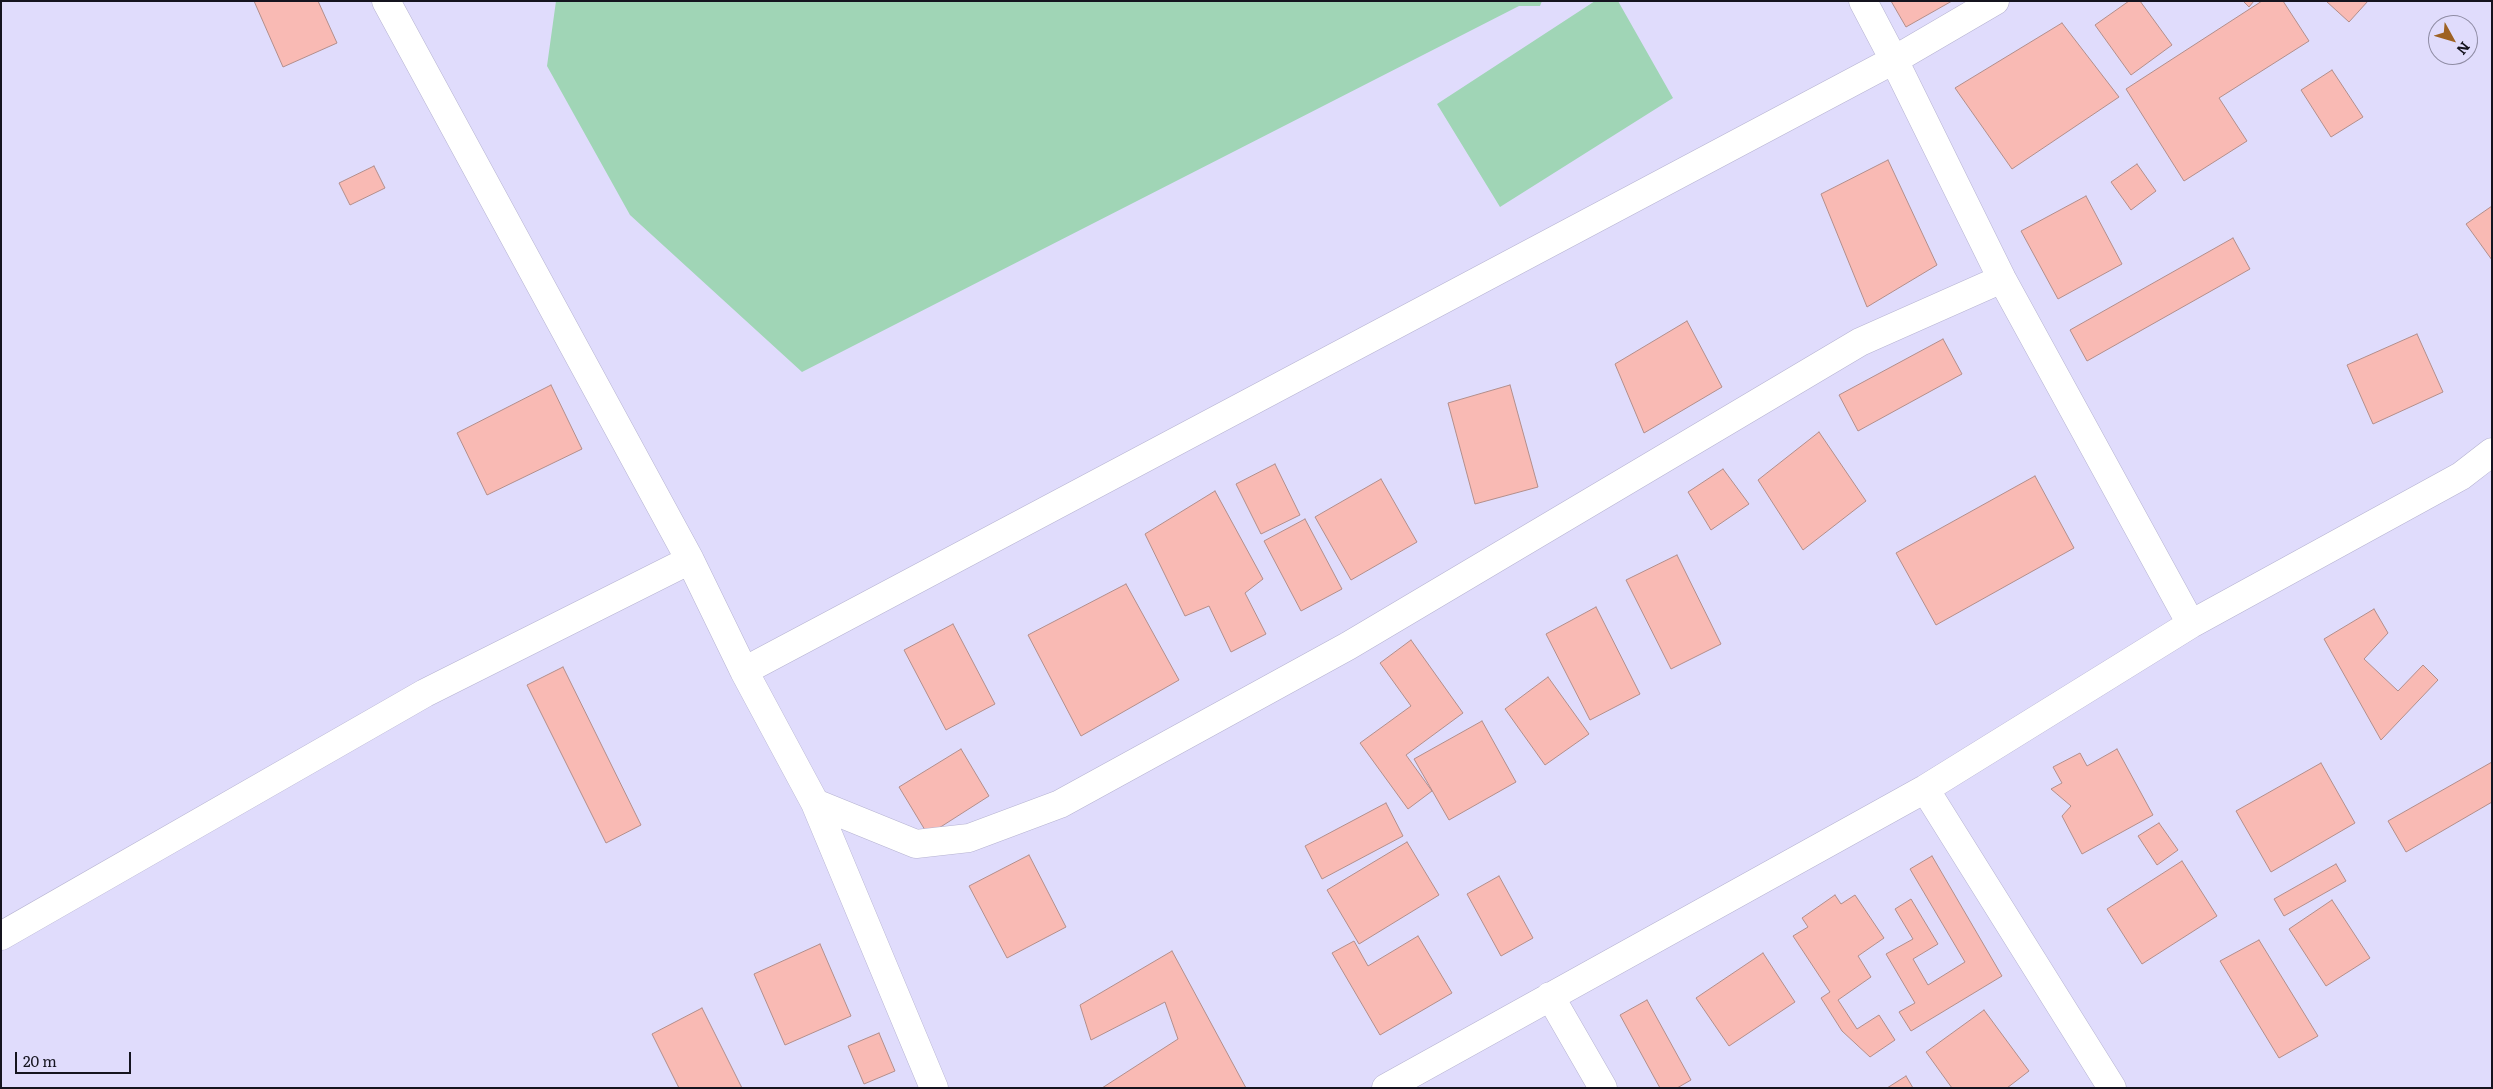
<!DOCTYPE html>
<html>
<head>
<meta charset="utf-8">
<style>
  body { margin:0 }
  #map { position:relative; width:2493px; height:1089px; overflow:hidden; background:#e0dcfc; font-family:Literata,serif }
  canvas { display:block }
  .frame { position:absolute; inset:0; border:2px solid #15141f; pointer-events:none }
  .north { position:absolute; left:2428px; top:15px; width:50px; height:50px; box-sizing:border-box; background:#e0dcfc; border:1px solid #8f8ca4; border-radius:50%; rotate:129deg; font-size:14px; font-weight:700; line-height:20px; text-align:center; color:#15141f }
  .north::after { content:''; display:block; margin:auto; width:18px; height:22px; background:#9e6224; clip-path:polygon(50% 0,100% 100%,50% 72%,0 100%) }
  .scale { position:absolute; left:15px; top:1052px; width:116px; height:22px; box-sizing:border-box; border:2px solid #15141f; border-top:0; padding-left:6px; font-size:15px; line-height:18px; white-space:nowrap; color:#15141f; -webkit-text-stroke:4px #e0dcfc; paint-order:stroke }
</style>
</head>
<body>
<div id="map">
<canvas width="2493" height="1089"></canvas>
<div class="frame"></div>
<div class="north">N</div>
<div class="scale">20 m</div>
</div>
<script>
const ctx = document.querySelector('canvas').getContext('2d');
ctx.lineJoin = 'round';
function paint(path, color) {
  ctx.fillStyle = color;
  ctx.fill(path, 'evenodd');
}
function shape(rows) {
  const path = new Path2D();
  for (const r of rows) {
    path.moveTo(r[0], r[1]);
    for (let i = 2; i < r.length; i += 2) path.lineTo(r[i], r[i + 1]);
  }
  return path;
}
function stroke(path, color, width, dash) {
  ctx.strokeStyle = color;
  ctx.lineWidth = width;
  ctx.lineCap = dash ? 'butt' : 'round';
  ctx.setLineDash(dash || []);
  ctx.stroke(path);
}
paint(shape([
  [556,1,1542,1,1540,6,1519,6,802,372,630,215,547,66],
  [1595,1,1618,1,1673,98,1500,207,1437,104]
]), '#a0d5b6');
const building = shape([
  [254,1,318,1,337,43,283,67,254,1],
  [1891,1,1952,1,1906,27,1891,1],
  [2129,1,2140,1,2172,45,2131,75,2095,25,2129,1],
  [2243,1,2254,1,2249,7,2243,1],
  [2262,1,2283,1,2309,41,2219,98,2247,141,2184,181,2126,89,2262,1],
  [2326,1,2368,1,2349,22,2326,1],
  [2062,23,2119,97,2012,169,1955,88,2062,23],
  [2332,70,2363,117,2331,137,2301,90,2332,70],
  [1888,160,1937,265,1867,307,1821,194,1888,160],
  [2137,164,2156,191,2131,210,2111,182,2137,164],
  [374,166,385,188,350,205,339,183,374,166],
  [2086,196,2122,264,2058,299,2021,231,2086,196],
  [2492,206,2492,260,2466,224,2492,206],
  [2233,238,2250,269,2087,361,2070,330,2233,238],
  [1687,321,1722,387,1644,433,1615,364,1687,321],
  [2417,334,2443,392,2373,424,2347,365,2417,334],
  [1943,339,1962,374,1858,431,1839,395,1943,339],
  [551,385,582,449,487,495,457,433,551,385],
  [1510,385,1538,487,1475,504,1448,403,1510,385],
  [1819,432,1866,501,1803,550,1758,480,1819,432],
  [1275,464,1300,515,1261,534,1236,484,1275,464],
  [1723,469,1749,504,1711,530,1688,492,1723,469],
  [2035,476,2074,548,1936,625,1896,553,2035,476],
  [1381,479,1417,542,1351,580,1315,517,1381,479],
  [1215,491,1263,579,1245,593,1266,634,1231,652,1209,606,1185,616,1145,534,1215,491],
  [1305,519,1342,589,1301,611,1264,541,1305,519],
  [1677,555,1721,644,1671,669,1626,580,1677,555],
  [1126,584,1179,680,1081,736,1028,635,1126,584],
  [1596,607,1640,694,1590,720,1546,634,1596,607],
  [2374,609,2388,633,2364,659,2398,691,2423,665,2438,680,2381,740,2324,639,2374,609],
  [953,624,995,704,946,730,904,650,953,624],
  [1411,640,1463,713,1406,755,1432,791,1408,809,1360,743,1411,706,1380,663,1411,640],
  [563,667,641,825,606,843,527,685,563,667],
  [1548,677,1589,734,1545,765,1505,709,1548,677],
  [1482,721,1516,782,1449,820,1414,759,1482,721],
  [961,749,989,796,928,835,899,787,961,749],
  [2117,749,2153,815,2082,854,2062,816,2071,806,2051,789,2062,783,2053,767,2080,753,2087,766,2117,749],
  [2492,762,2492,802,2406,852,2388,821,2492,762],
  [2321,763,2355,823,2271,872,2236,811,2321,763],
  [1386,803,1403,836,1322,879,1305,846,1386,803],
  [2159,823,2178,850,2157,865,2138,836,2159,823],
  [1407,842,1439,895,1359,944,1327,890,1407,842],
  [1029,855,1066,927,1007,958,969,886,1029,855],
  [1932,856,2002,976,1911,1031,1899,1012,1915,1003,1886,954,1913,939,1895,909,1911,899,1938,944,1913,959,1928,985,1965,962,1910,869,1932,856],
  [2182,861,2217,916,2142,964,2107,909,2182,861],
  [2336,864,2346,881,2284,916,2274,899,2336,864],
  [1499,876,1533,938,1501,956,1467,894,1499,876],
  [1835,895,1841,904,1855,895,1884,938,1858,956,1871,977,1838,1000,1857,1029,1879,1015,1895,1040,1870,1057,1842,1031,1821,998,1830,992,1793,936,1808,927,1802,918,1835,895],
  [2332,900,2370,958,2326,986,2289,929,2332,900],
  [1418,936,1452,993,1380,1035,1332,953,1354,941,1368,966,1418,936],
  [2259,940,2318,1036,2279,1058,2220,961,2259,940],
  [820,944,851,1016,785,1045,754,974,820,944],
  [1172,951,1246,1088,1102,1088,1178,1039,1165,1002,1091,1040,1080,1005,1172,951],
  [1763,953,1795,1002,1729,1046,1696,998,1763,953],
  [1647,1000,1691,1080,1677,1088,1660,1088,1620,1015,1647,1000],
  [702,1008,742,1088,679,1088,652,1034,702,1008],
  [1984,1010,2029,1071,2007,1088,1952,1088,1926,1052,1984,1010],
  [879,1033,895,1071,864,1084,848,1046,879,1033],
  [1906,1076,1913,1088,1887,1088,1906,1076]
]);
paint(building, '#f9bab4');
stroke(building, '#b28e8b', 1);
const minor = shape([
  [386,1,690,560,744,671,815,803,934,1088],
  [1863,1,1894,60,2002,279,2191,624],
  [744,671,1894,60,1995,1],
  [1925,789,2112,1088],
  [815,803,916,844,969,838,1060,804,1348,646,1860,342,2002,279],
  [1,936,425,693,690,560],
  [1550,996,1603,1088],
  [1386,1088,1925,789,2191,624,2461,476,2492,452]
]);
stroke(minor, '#b5b2d1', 29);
stroke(minor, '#fff', 28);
</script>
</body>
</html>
